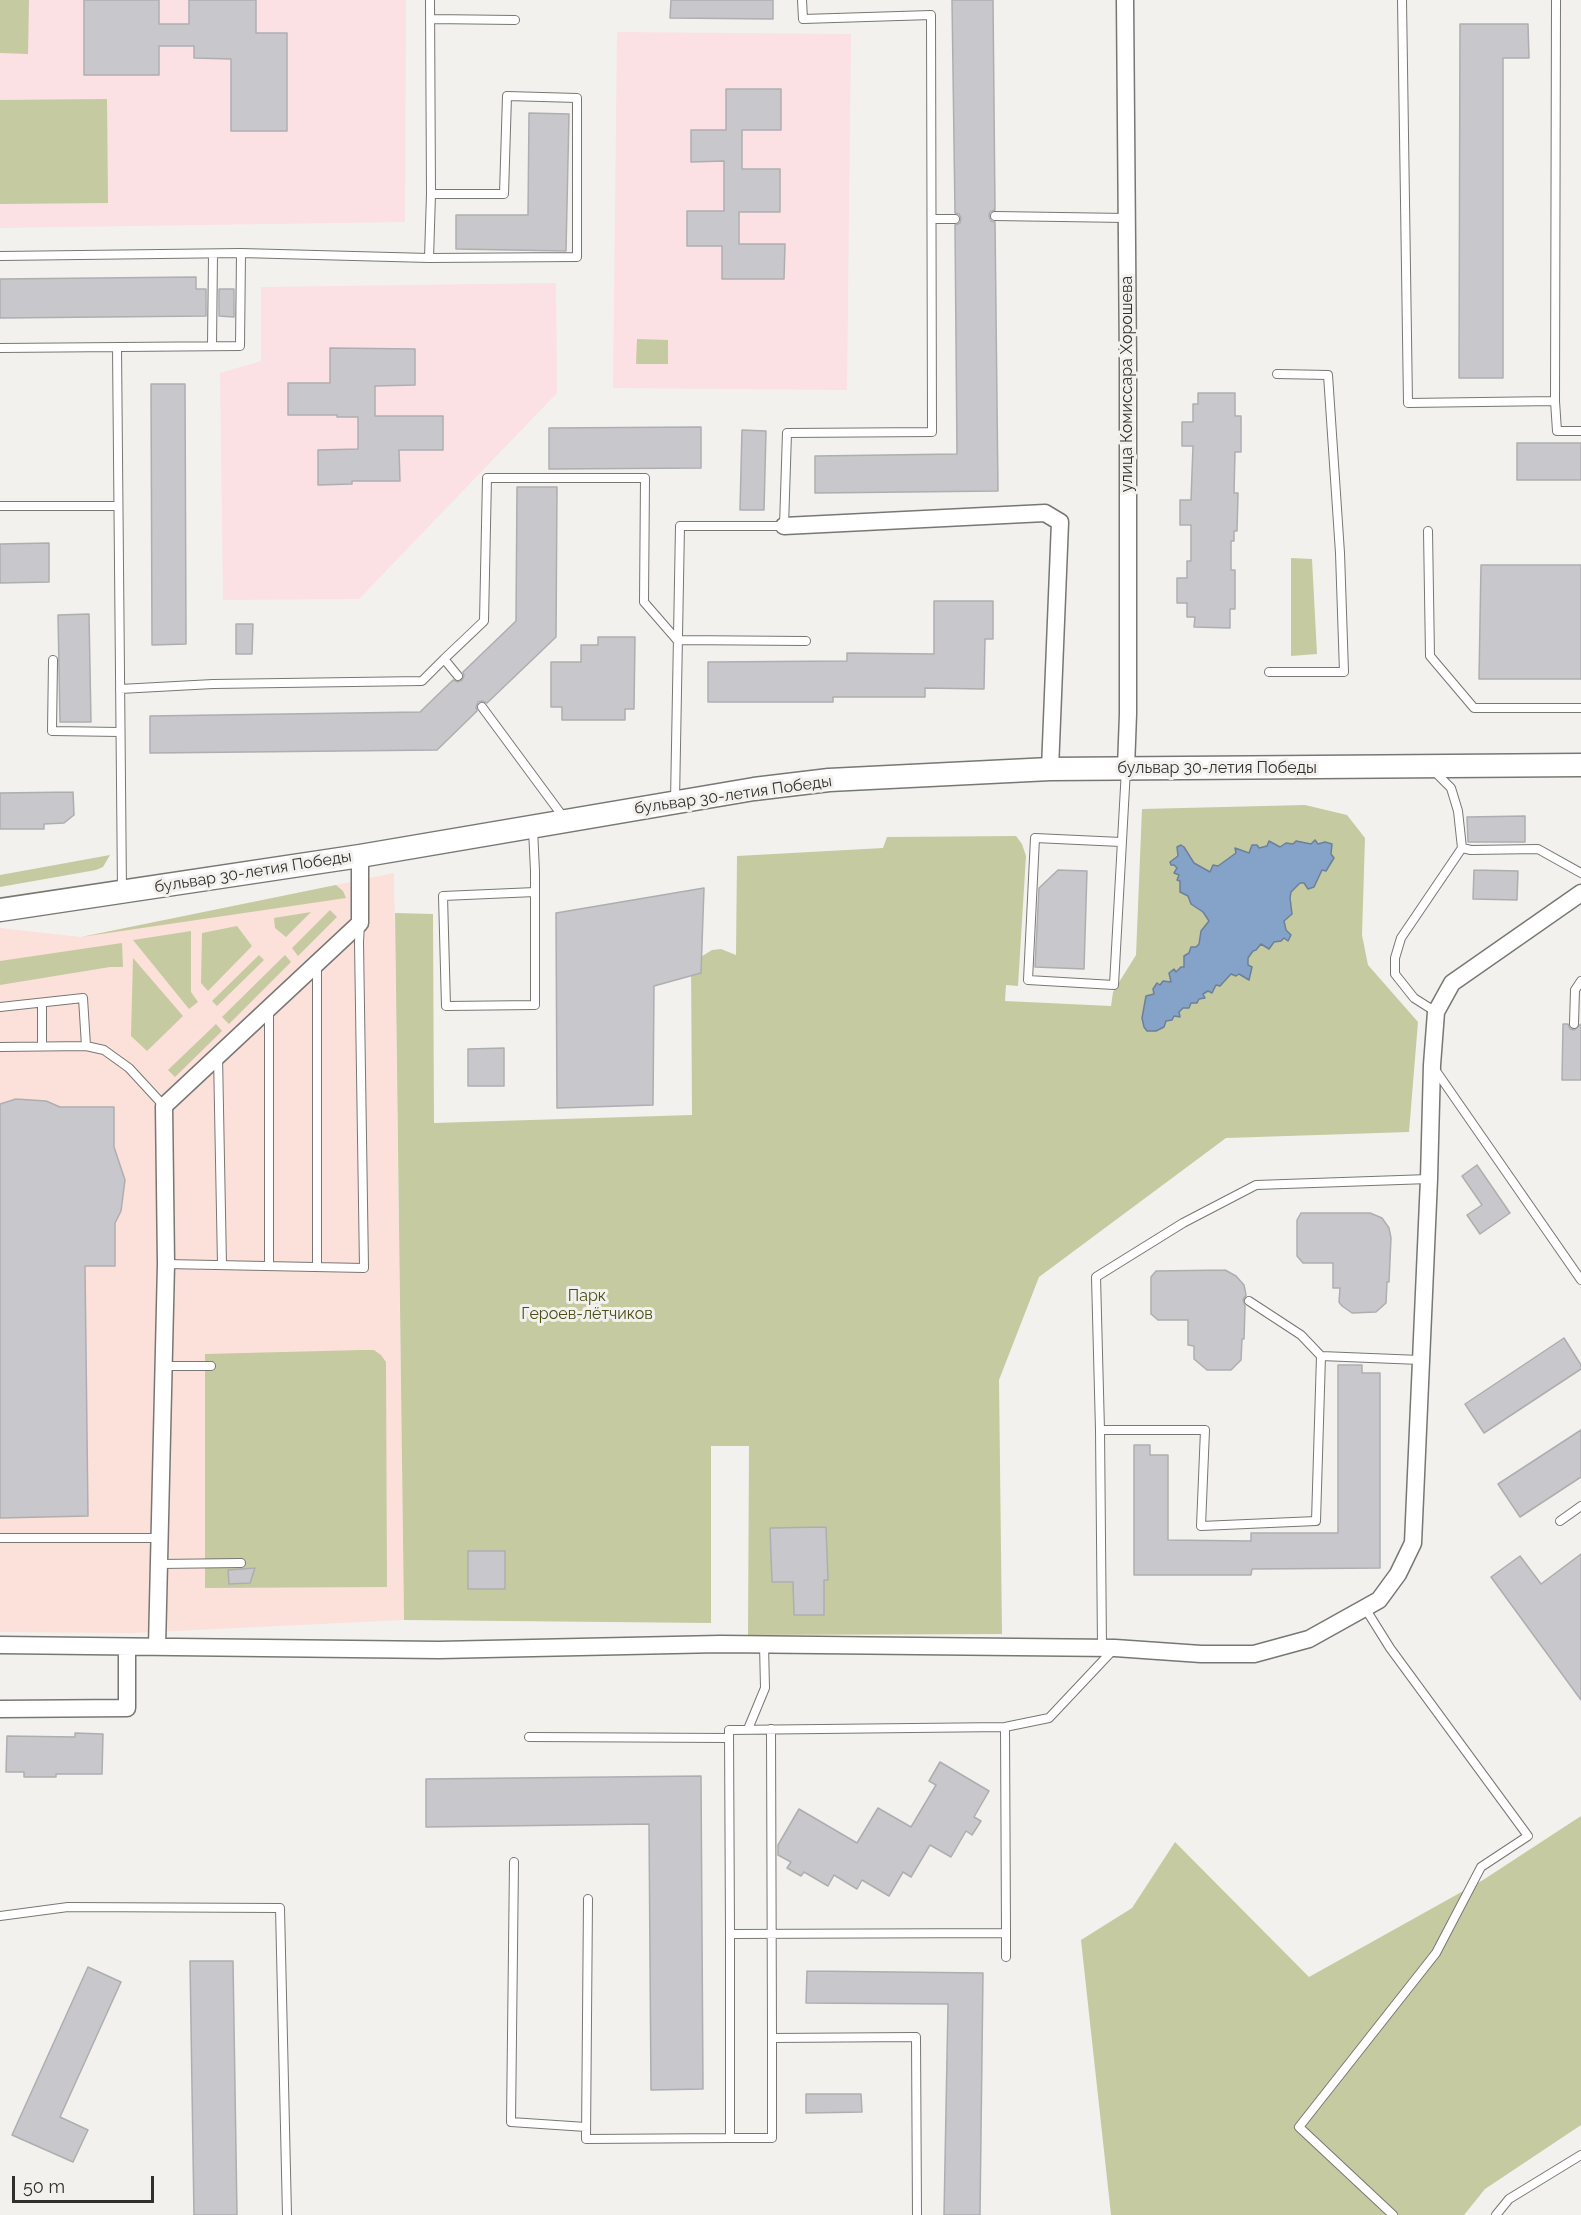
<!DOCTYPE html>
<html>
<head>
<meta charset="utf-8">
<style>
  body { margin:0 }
  #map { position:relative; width:1581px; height:2215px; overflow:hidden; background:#f3f1ee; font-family:Raleway,sans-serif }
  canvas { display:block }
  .scale { position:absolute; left:12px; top:2176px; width:142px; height:27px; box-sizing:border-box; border:3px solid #30302e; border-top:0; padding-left:8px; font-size:18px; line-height:21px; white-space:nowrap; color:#30302e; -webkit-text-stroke:4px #f3f1ee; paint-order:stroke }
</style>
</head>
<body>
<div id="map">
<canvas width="1581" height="2215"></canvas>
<div class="scale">50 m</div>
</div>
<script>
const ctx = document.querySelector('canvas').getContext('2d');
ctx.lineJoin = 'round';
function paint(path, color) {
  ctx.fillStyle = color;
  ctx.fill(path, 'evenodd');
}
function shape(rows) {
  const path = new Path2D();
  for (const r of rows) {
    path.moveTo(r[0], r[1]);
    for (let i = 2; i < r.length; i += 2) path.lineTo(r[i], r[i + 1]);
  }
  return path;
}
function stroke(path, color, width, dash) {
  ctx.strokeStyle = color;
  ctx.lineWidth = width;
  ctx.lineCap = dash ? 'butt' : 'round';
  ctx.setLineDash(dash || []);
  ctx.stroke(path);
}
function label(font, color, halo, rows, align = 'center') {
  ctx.font = font + ' Raleway,sans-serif';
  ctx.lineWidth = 6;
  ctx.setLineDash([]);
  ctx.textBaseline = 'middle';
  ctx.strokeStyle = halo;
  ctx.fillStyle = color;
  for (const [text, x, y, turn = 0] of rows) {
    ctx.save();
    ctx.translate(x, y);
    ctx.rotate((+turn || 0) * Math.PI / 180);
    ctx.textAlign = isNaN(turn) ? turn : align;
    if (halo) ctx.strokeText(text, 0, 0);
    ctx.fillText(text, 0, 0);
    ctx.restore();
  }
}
paint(shape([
  [394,873,404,1620,133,1633,0,1632,0,928,81,937]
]), '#fbe1da');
paint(shape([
  [0,0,406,0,405,222,0,228],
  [617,32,851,34,847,390,613,388],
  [556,283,557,393,359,599,223,600,220,373,261,361,261,287]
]), '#fbe0e4');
paint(shape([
  [0,0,29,0,28,54,0,53],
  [107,99,108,203,0,204,0,100],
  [637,339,668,340,668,364,636,364],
  [1291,558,1312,559,1317,654,1291,656],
  [1305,805,1347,815,1365,838,1362,935,1368,965,1418,1022,1409,1132,1226,1138,1039,1277,999,1380,1002,1634,748,1635,749,1446,711,1446,711,1623,404,1620,395,913,433,914,434,1123,692,1115,691,963,712,950,721,949,736,955,737,856,883,848,887,837,1016,836,1022,844,1026,856,1018,986,1006,985,1005,1001,1111,1006,1113,992,1136,955,1142,809],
  [110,855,103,867,96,870,0,887,0,875],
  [336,885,343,891,346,898,81,937],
  [330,910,337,917,298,956,292,948],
  [311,912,286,937,275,928,274,918],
  [237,926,252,946,208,991,201,983,202,933],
  [191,931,191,992,198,1002,189,1009,133,940],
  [122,943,123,967,110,967,0,985,0,961],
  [259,955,264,960,217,1006,212,1001],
  [285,955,291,962,229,1024,222,1017],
  [133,958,183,1016,147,1051,131,1036],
  [216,1024,222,1031,175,1077,168,1070],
  [362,1350,374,1350,381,1355,386,1362,387,1587,205,1588,205,1354],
  [1581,1816,1581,2125,1485,2189,1464,2215,1111,2215,1081,1940,1132,1908,1175,1842,1309,1977,1483,1880]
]), '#c6caa1');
const water = shape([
  [1315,840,1318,844,1325,842,1332,844,1331,854,1334,858,1326,871,1322,870,1314,887,1308,889,1304,883,1300,883,1291,892,1290,898,1292,914,1284,921,1286,930,1291,935,1288,941,1284,938,1281,941,1274,942,1269,949,1261,944,1256,950,1253,951,1248,958,1248,965,1252,967,1249,980,1239,974,1236,976,1231,974,1220,986,1216,985,1212,993,1208,991,1203,994,1205,998,1199,999,1197,1003,1191,1003,1189,1008,1183,1008,1179,1012,1180,1017,1174,1016,1172,1020,1166,1021,1164,1027,1156,1031,1147,1031,1144,1027,1142,1018,1146,996,1154,994,1153,989,1157,983,1160,985,1163,981,1171,982,1169,973,1174,969,1176,972,1181,967,1184,967,1184,956,1189,953,1191,947,1196,947,1199,944,1201,931,1209,921,1203,912,1191,904,1188,896,1180,892,1180,881,1177,880,1179,875,1174,873,1177,868,1174,865,1171,865,1170,862,1178,856,1177,847,1181,845,1184,847,1194,863,1210,872,1213,865,1218,866,1236,853,1235,848,1249,853,1252,845,1257,845,1259,848,1267,846,1269,841,1280,847,1286,843,1293,844,1296,841,1311,844,1315,840]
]);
paint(water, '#85a2c9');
stroke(water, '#6c809a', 1.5);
const building = shape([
  [84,0,159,0,159,24,189,24,189,0,256,0,256,33,287,33,287,131,231,131,231,59,194,58,194,46,159,46,159,75,84,75,84,0],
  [671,0,773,0,773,19,670,18,671,0],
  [952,0,993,0,995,210,990,212,989,216,991,221,995,222,998,491,815,493,815,456,957,454,955,225,960,223,961,218,959,214,955,213,952,0],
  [1460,24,1528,24,1529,58,1503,58,1503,378,1459,378,1460,24],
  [726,89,781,89,781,130,742,130,742,169,780,169,780,212,739,212,739,244,785,244,784,279,722,279,722,246,687,246,687,211,724,211,724,161,691,162,691,130,726,130,726,89],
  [529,113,569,114,566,251,456,249,456,215,528,215,529,113],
  [196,277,196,289,206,289,206,316,0,318,0,279,196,277],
  [219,289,234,289,234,317,219,316,219,289],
  [330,348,415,349,415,385,375,386,375,416,443,416,443,450,399,450,400,481,352,481,352,484,318,485,318,450,358,449,358,417,337,417,337,415,288,415,288,383,330,383,330,348],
  [151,384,185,384,186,644,152,645,151,384],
  [1198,393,1235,393,1235,416,1241,416,1241,452,1235,452,1234,493,1238,493,1237,531,1234,531,1234,541,1231,541,1231,570,1235,570,1235,609,1230,609,1230,628,1194,627,1195,617,1187,617,1187,603,1177,603,1177,578,1187,578,1187,561,1191,561,1191,525,1180,525,1180,500,1191,500,1193,446,1182,446,1182,422,1193,422,1193,404,1198,404,1198,393],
  [701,427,701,468,549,469,549,428,701,427],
  [742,430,766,431,764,510,740,510,742,430],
  [1517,443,1581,443,1581,480,1517,480,1517,443],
  [517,487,557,487,556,637,487,703,482,701,478,702,476,707,477,711,437,750,150,753,150,716,420,712,453,680,458,682,462,680,464,676,463,672,516,621,517,487],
  [49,543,49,582,0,583,0,544,49,543],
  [1481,565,1581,565,1581,679,1479,679,1481,565],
  [934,601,993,601,993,639,985,639,984,689,925,688,925,697,833,697,833,702,708,702,708,662,847,661,847,653,934,654,934,601],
  [89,614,91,722,60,722,58,615,89,614],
  [236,624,253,624,252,654,236,654,236,624],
  [598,637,635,637,634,709,625,709,625,720,562,720,562,707,551,707,551,662,581,662,581,645,598,645,598,637],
  [73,792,74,815,64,823,44,824,44,829,0,829,0,793,73,792],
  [1525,816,1525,842,1468,842,1467,817,1525,816],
  [1058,870,1087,871,1084,969,1035,967,1039,888,1058,870],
  [1474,870,1518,871,1517,900,1473,899,1474,870],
  [704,888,701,973,654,986,653,1105,557,1108,556,913,704,888],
  [1563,1024,1568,1024,1570,1029,1574,1030,1581,1024,1581,1080,1562,1080,1563,1024],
  [504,1048,504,1086,468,1086,468,1049,504,1048],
  [16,1099,46,1101,60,1107,114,1107,114,1147,125,1180,121,1211,115,1223,115,1266,85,1266,88,1516,0,1518,0,1104,16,1099],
  [1477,1165,1510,1213,1480,1234,1467,1215,1482,1205,1462,1176,1477,1165],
  [1301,1213,1370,1213,1382,1218,1389,1228,1391,1238,1389,1282,1387,1282,1386,1303,1376,1312,1352,1313,1342,1306,1339,1302,1340,1288,1333,1288,1333,1263,1303,1263,1297,1256,1297,1220,1301,1213],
  [1225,1270,1236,1276,1244,1285,1246,1295,1243,1300,1245,1306,1244,1339,1242,1339,1241,1360,1231,1370,1207,1370,1194,1359,1194,1346,1188,1345,1188,1320,1158,1320,1151,1314,1151,1277,1156,1271,1225,1270],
  [1564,1338,1581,1365,1581,1369,1484,1433,1465,1404,1564,1338],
  [1338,1365,1362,1365,1362,1373,1380,1373,1380,1568,1252,1569,1251,1575,1134,1575,1134,1445,1150,1445,1150,1455,1168,1455,1168,1540,1251,1541,1251,1533,1338,1533,1338,1365],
  [1581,1430,1581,1477,1520,1517,1498,1484,1581,1430],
  [826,1527,828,1580,824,1580,824,1615,794,1615,793,1582,772,1582,770,1528,826,1527],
  [468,1551,505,1551,505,1589,468,1589,468,1551],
  [1581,1554,1581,1700,1491,1577,1520,1556,1541,1584,1581,1554],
  [255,1568,250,1583,229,1584,228,1570,255,1568],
  [75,1733,103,1734,102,1774,56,1774,56,1777,24,1777,24,1772,6,1772,7,1736,75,1737,75,1733],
  [940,1762,989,1791,974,1817,981,1821,972,1835,966,1831,951,1857,930,1845,911,1877,903,1872,889,1896,862,1880,857,1889,834,1875,828,1886,804,1872,801,1876,787,1868,791,1862,778,1855,778,1845,799,1809,857,1843,878,1808,911,1827,936,1785,929,1781,940,1762],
  [701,1776,703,2089,651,2090,649,1824,426,1827,426,1779,701,1776],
  [190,1961,233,1961,237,2215,194,2215,190,1961],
  [88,1967,121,1982,60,2117,88,2130,73,2162,12,2135,88,1967],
  [807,1971,983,1973,980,2215,944,2215,948,2004,806,2003,807,1971],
  [806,2094,861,2094,862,2112,806,2113,806,2094]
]);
paint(building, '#c8c7cb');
stroke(building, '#aeaeb1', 1.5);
const lane = shape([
  [1402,0,1408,403,1555,401],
  [1556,0,1555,401,1557,431,1581,431],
  [430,19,515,20],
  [995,216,1126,218],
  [932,219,955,219],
  [0,256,241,253,429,258,577,257,577,98,507,96,504,194,431,194],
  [429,258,431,194,430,0],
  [212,346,213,254],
  [117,347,122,892],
  [0,348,240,346,241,253],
  [0,506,118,506],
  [1428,531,1430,656,1474,708,1581,708],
  [444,659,484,621,487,478,645,478,644,602,677,640,806,641],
  [53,660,52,731,120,732],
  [1269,672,1344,672,1340,553,1328,375,1277,374],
  [120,689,213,684,422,681,444,659,458,676],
  [482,707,564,818],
  [1434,771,1451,788,1458,811,1462,848,1401,938,1395,958,1395,974,1414,998,1436,1012],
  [675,801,680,526,784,526,787,433,932,432,931,15,803,19,802,0],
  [533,829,535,871,535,1005,446,1006,443,896,535,892],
  [1121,842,1035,838,1028,980,1114,985,1126,769],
  [1462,848,1471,850,1538,849,1581,873],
  [317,964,317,1267],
  [42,1003,42,1046],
  [0,1007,83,998,86,1046,0,1047],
  [1574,1024,1575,990,1581,981],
  [86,1046,104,1050,129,1068,164,1106],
  [218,1056,222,1265],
  [1434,1068,1581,1280],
  [166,1264,364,1268,359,942,360,924],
  [269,1266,269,1009],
  [1249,1301,1301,1335,1321,1356,1316,1521,1201,1526,1205,1430,1100,1430,1096,1277,1183,1223,1256,1185,1429,1179],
  [1321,1356,1420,1360],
  [163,1366,211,1366],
  [1100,1430,1102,1648],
  [1560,1521,1581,1506],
  [0,1538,159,1538],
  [159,1564,241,1563],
  [1365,1608,1390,1648,1528,1836,1481,1867,1436,1953,1299,2127,1393,2215],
  [748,1729,765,1688,764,1645],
  [771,1729,772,2038,916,2037,917,2215],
  [529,1737,729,1738],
  [514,1862,511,2122,586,2127],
  [588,1899,586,2139,730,2138,730,1934,1006,1933,1005,1727],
  [0,1916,68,1907,280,1908,287,2215],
  [1006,1933,1006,1957],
  [730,1934,729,1730,1005,1727,1049,1718,1114,1649],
  [730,2138,772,2138,772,2038],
  [1496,2215,1509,2199,1581,2155]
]);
const street = shape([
  [1125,0,1128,366,1128,714,1126,768],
  [784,526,1045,513,1060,522,1050,769],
  [0,1645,439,1650,720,1644,1115,1648,1201,1654,1254,1654,1309,1639,1379,1600,1398,1574,1413,1543,1429,1179,1432,1065,1436,1012,1452,983,1581,893],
  [157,1647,166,1264,164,1106,360,923,360,856],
  [0,1709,127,1708,127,1647]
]);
const secondary = shape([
  [0,910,360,856,754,789,829,780,1050,769,1581,765]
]);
stroke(lane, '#787774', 10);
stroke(street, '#787774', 19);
stroke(secondary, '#787774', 25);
stroke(lane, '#fff', 8);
stroke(street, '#fff', 16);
stroke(secondary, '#fff', 22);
label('16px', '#30302e', '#f3f1ee', [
  ["улица Комиссара Хорошева",1127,384,-90],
  ["бульвар 30-летия Победы",1217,768],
  ["бульвар 30-летия Победы",733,795,-8],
  ["бульвар 30-летия Победы",253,872,-9]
]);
label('16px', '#4c4e16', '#f3f1ee', [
  ["Парк",587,1296],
  ["Героев-лётчиков",587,1314]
]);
</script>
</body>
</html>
